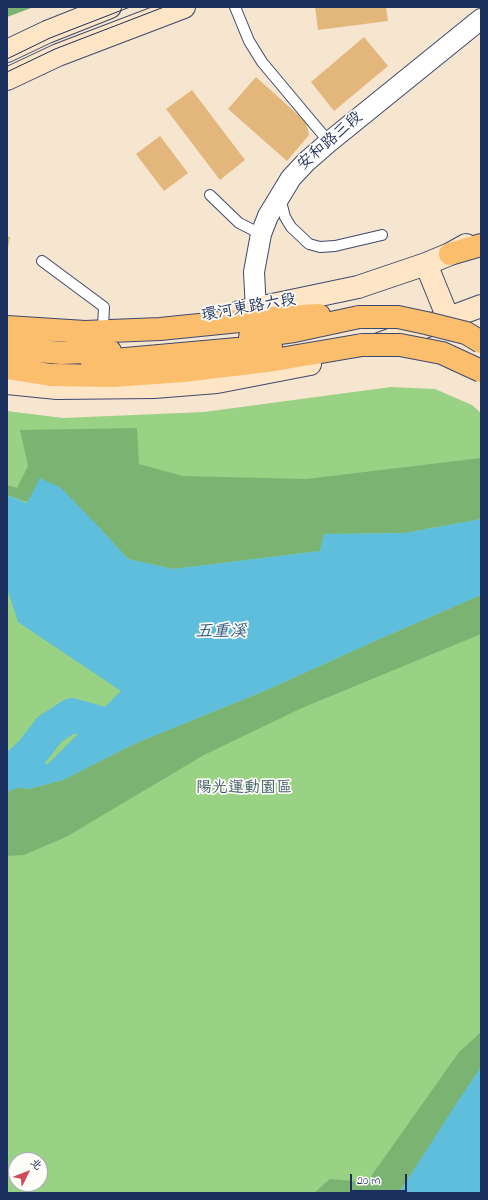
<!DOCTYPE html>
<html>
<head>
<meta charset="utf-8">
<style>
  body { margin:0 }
  #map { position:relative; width:488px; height:1200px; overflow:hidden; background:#f6e5cf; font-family:"Indie Flower","LXGW WenKai TC",sans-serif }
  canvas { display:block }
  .frame { position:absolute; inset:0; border:8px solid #1b2f5e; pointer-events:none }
  .north { position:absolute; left:8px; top:1152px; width:40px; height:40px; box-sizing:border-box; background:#fdfcf7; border:1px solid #a3aaba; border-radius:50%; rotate:47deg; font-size:11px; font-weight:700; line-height:16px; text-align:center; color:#1b2f5e }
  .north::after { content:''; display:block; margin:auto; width:14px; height:18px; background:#d1495b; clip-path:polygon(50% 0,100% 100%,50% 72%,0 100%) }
  .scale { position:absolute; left:350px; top:1174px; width:57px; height:18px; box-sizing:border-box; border:2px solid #1b2f5e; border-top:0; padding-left:5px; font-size:12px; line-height:14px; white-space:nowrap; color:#1b2f5e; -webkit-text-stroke:3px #fdfcf7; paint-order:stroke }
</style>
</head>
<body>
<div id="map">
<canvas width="488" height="1200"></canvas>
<div class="frame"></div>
<div class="north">北</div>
<div class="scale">20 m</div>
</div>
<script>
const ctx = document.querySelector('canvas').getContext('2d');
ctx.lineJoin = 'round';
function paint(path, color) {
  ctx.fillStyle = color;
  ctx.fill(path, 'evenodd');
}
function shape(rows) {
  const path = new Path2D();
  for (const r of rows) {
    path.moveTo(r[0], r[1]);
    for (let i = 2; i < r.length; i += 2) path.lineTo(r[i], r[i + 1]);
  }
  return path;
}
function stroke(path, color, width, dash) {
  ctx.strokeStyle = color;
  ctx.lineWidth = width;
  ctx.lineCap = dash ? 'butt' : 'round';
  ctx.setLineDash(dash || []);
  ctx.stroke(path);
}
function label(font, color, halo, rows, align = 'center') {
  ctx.font = font + ' "Indie Flower","LXGW WenKai TC",sans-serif';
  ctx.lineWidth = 3.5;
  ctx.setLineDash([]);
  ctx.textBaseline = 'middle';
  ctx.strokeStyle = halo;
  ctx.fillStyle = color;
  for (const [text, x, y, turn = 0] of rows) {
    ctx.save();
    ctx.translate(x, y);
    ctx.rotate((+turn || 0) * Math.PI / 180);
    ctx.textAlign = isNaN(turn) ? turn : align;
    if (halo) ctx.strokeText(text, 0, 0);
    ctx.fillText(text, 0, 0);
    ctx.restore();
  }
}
paint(shape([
  [391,387,435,389,472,405,481,413,481,1193,7,1193,7,411,63,418,204,412],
  [16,1160,40,1160,40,1184,16,1184]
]), '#9ad285');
paint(shape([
  [7,7,34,7,7,17],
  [137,428,139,464,183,476,306,479,481,458,481,519,405,533,324,534,320,551,173,569,128,559,99,527,7,495,7,485,17,488,28,466,20,430],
  [481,595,481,634,302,708,204,755,66,837,24,855,7,856,7,786,29,789,63,780,134,744,269,689,377,640],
  [481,1032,481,1067,399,1193,314,1193,330,1179,367,1182,459,1052]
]), '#7bb472');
paint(shape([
  [40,478,61,488,99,527,128,559,173,569,320,551,324,534,405,533,481,519,481,595,377,640,269,689,134,744,63,780,29,789,7,786,7,758,48,764,121,691,18,622,7,588,7,495,27,503],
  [481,1067,481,1193,399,1193,456,1104]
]), '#5ebedc');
stroke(shape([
  [7,774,12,771,32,752,50,729,72,715,117,728,134,718]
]), '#5ebedc', 34);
paint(shape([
  [315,7,386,7,388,21,318,30],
  [364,37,388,66,334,111,311,82],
  [256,77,306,122,309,135,287,161,228,109],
  [192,90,245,160,220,180,166,109],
  [160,136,188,173,164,191,136,154],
  [7,236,10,237,8,248,7,248]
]), '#e3b77b');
const service = shape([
  [235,7,249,41,262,62,329,142],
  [210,195,239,223,261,234],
  [280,198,285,217,291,227,309,244,320,247,335,246,382,235],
  [42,261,104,307,103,327]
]);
const minor = shape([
  [256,310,254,272,261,234,268,216,291,178,306,162,329,142,481,19]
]);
const secondary = shape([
  [7,51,47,32,110,7],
  [7,79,58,55,184,7],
  [426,264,448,318],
  [239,312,358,287,426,264,450,254,466,245],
  [379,344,481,306],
  [7,383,57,388,154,387,217,382,310,364]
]);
const trunk = shape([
  [450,254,481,245],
  [7,327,85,332,160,329,269,318,319,315],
  [250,337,294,331,359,317],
  [7,348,61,353,110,351],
  [92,362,271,346],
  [7,368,51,375,113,376,183,371,274,360,362,345]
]);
stroke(service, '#3c4a6f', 12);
stroke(minor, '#3c4a6f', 22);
stroke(secondary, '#3c4a6f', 24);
stroke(trunk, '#3c4a6f', 24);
stroke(service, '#fff', 10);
stroke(minor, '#fff', 20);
stroke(secondary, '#fde5c5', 22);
stroke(trunk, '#fabe6d', 22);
stroke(shape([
  [7,59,50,38,130,7],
  [7,72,55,49,164,7]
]), '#1b2f5e', 1);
const trunkBridge = shape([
  [359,317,398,317,426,323,466,333,481,342],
  [362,345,400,345,442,353,481,371]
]);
stroke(trunkBridge, '#3c4a6f', 24, []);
stroke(trunkBridge, '#fabe6d', 22);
label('16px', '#1b2f5e', '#fdfcf7', [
  ["安和路三段",331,142,-41],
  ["環河東路六段",249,309,-10]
]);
label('16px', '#41606a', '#fdfcf7', [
  ["陽光運動園區",244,789]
]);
label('italic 17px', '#2f5a84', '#fdfcf7', [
  ["五重溪",221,633]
]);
</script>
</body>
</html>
